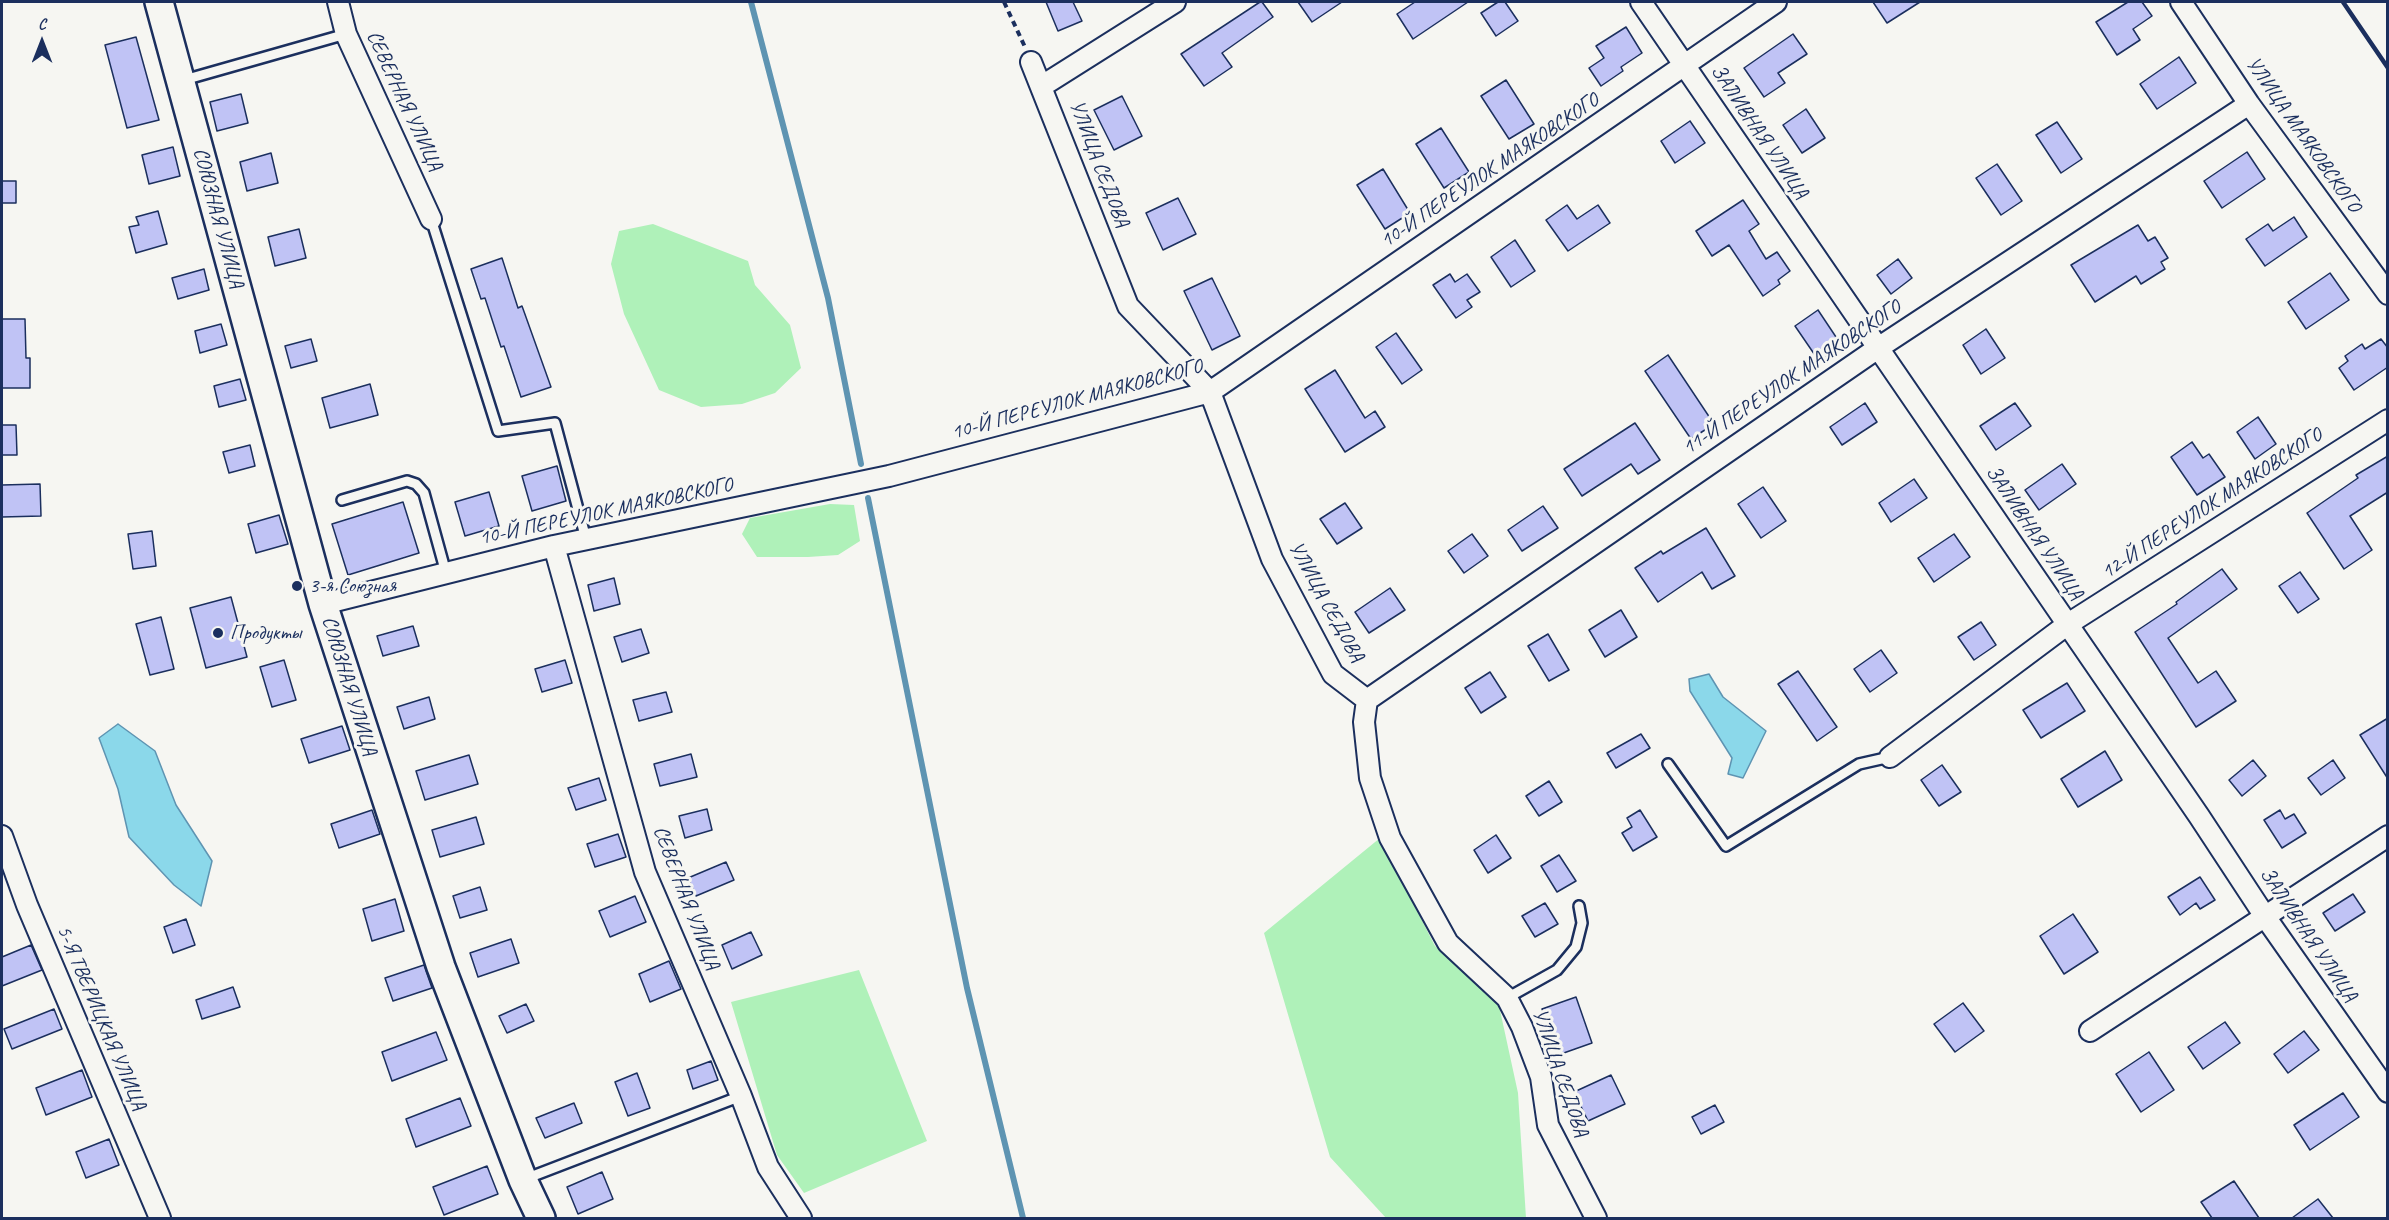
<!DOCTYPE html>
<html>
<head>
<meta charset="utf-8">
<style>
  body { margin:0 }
  #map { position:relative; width:2389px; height:1220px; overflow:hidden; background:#f6f6f2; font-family:Caveat,sans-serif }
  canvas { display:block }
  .frame { position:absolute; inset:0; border:3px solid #1b2f5e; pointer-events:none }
  .north { position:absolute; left:12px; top:12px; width:60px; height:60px; -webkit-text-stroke:4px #f6f6f2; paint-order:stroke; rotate:0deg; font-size:16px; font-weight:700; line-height:24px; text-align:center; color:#1b2f5e }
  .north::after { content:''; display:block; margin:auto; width:21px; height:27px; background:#1b2f5e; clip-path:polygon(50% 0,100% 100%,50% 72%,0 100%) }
</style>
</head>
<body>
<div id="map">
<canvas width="2389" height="1220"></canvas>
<div class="frame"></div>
<div class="north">С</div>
</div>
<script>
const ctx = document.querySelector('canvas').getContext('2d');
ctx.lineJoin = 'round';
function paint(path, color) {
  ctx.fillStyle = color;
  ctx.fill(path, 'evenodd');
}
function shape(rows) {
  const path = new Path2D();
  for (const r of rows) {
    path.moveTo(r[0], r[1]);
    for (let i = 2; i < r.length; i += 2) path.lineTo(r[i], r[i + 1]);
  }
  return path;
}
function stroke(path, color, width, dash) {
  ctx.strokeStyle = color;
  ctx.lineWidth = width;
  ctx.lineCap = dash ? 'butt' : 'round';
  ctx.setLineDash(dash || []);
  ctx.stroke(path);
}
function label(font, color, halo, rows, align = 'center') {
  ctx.font = font + ' Caveat,sans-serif';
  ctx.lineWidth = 6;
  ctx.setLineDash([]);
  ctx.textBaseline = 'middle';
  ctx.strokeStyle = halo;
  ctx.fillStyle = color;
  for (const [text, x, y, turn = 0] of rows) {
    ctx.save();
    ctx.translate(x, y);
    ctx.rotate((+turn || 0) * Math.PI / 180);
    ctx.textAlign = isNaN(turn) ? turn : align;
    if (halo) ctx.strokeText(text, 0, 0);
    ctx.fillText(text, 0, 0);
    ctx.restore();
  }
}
paint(shape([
  [653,224,748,261,755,285,790,325,801,368,775,393,742,404,701,407,659,390,624,314,611,264,619,231],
  [830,504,854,505,860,541,838,555,808,557,757,557,742,534,750,518],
  [1380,838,1435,946,1498,1001,1518,1093,1526,1218,1386,1218,1330,1157,1264,933],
  [859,970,927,1141,804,1193,777,1155,731,1002]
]), '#aff1b9');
const water = shape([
  [1709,674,1723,697,1766,731,1743,778,1728,774,1732,758,1690,691,1689,679,1709,674],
  [118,724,155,751,176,805,212,861,201,906,174,885,129,837,118,789,99,738,118,724]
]);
paint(water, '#8bd8ea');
stroke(water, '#5e94b2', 1.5);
stroke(shape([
  [751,2,828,298,861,464],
  [868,498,967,988,1023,1218]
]), '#5e94b2', 6);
const building = shape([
  [1046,2,1073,2,1082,21,1058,31,1046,2],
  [1260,2,1262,2,1273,17,1222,53,1232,67,1204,86,1181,54,1260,2],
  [1298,2,1342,2,1312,22,1298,2],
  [1415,2,1468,2,1413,39,1397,14,1415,2],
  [1498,2,1505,2,1518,21,1496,36,1481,13,1498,2],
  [1873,2,1920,2,1887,23,1873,2],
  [2128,2,2142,2,2152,16,2133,29,2140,40,2117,55,2096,22,2128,2],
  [1626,27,1642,53,1621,67,1623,71,1601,86,1589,68,1604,58,1596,46,1626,27],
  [1793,34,1807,54,1778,73,1785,83,1764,97,1744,68,1793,34],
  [136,37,159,120,127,128,105,45,136,37],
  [2179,57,2196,83,2157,109,2140,84,2179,57],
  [1506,80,1534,124,1509,139,1481,96,1506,80],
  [241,94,248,123,217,131,210,102,241,94],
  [1122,96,1142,136,1114,150,1094,110,1122,96],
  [1806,109,1825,138,1802,153,1783,125,1806,109],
  [1690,121,1705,143,1675,163,1661,141,1690,121],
  [2057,122,2082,159,2061,173,2036,135,2057,122],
  [1441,128,1469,172,1444,188,1416,144,1441,128],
  [173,147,180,176,149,184,142,155,173,147],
  [2247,152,2265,179,2222,208,2204,181,2247,152],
  [271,153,278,183,247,191,240,162,271,153],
  [1997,164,2022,201,2001,215,1976,178,1997,164],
  [1383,169,1410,213,1385,229,1357,185,1383,169],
  [2,181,16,181,16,203,2,203,2,181],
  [1178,198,1196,234,1163,250,1146,213,1178,198],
  [1743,200,1759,224,1749,231,1766,259,1777,252,1790,271,1778,280,1780,284,1763,296,1729,245,1712,256,1696,231,1743,200],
  [1567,205,1577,219,1598,205,1610,223,1568,251,1546,220,1567,205],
  [158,211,167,244,136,253,129,227,139,225,136,217,158,211],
  [2294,217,2307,237,2265,266,2246,239,2268,224,2273,231,2294,217],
  [2138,225,2148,241,2155,237,2168,258,2161,262,2165,269,2141,284,2136,276,2095,302,2071,265,2138,225],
  [299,229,306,258,275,266,268,237,299,229],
  [1515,240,1535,271,1511,287,1491,257,1515,240],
  [502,258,518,308,522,306,551,387,521,397,504,346,501,347,485,298,481,299,471,269,502,258],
  [1898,259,1912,278,1891,294,1877,275,1898,259],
  [204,269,209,290,178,299,172,278,204,269],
  [2330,273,2349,300,2306,329,2288,302,2330,273],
  [1450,274,1455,282,1467,274,1480,292,1467,300,1472,307,1456,318,1433,285,1450,274],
  [1212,278,1240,336,1212,350,1184,291,1212,278],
  [1818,310,1842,346,1819,361,1795,326,1818,310],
  [2,319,25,319,26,358,30,358,30,388,2,388,2,319],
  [221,324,227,345,200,353,195,331,221,324],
  [1986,329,2005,358,1981,374,1963,345,1986,329],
  [1396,333,1422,370,1402,384,1376,347,1396,333],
  [311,339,317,361,291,368,285,346,311,339],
  [2381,339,2388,348,2388,367,2354,390,2339,368,2348,361,2345,356,2362,344,2365,349,2381,339],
  [1668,355,1714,424,1691,439,1645,371,1668,355],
  [1335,370,1365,418,1375,411,1385,427,1345,452,1305,389,1335,370],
  [240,379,246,400,219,407,214,386,240,379],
  [370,384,378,415,330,428,322,398,370,384],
  [1865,403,1877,422,1842,445,1830,427,1865,403],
  [2015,403,2031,426,1996,450,1980,426,2015,403],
  [2258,417,2276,444,2255,459,2237,432,2258,417],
  [1635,423,1660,460,1638,474,1631,464,1582,496,1564,469,1635,423],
  [2,425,16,425,17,455,2,455,2,425],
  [2192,442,2203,458,2209,454,2225,477,2197,495,2171,457,2192,442],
  [250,445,255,466,229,473,223,452,250,445],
  [2388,456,2388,492,2350,516,2372,550,2344,569,2307,513,2358,478,2356,475,2388,456],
  [2062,464,2076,484,2039,510,2025,490,2062,464],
  [557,466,566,501,532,511,522,476,557,466],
  [1914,479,1927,498,1891,522,1879,503,1914,479],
  [40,484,41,516,2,517,2,485,40,484],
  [1763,487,1786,521,1761,538,1738,504,1763,487],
  [489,492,499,526,465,536,455,502,489,492],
  [403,502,419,553,348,575,332,524,403,502],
  [1345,503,1362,528,1337,544,1320,519,1345,503],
  [1543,506,1558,528,1522,551,1508,530,1543,506],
  [279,515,288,544,256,553,248,524,279,515],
  [1706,528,1735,576,1712,589,1702,572,1658,602,1635,568,1661,551,1663,554,1706,528],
  [152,531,156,566,133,569,128,534,152,531],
  [1472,534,1488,556,1464,573,1448,551,1472,534],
  [1954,534,1970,557,1934,582,1918,558,1954,534],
  [2222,569,2237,589,2168,638,2198,683,2216,671,2236,701,2196,727,2135,632,2177,604,2176,602,2222,569],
  [2300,572,2319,599,2298,613,2279,586,2300,572],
  [614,578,620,604,594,611,588,585,614,578],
  [1390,588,1405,610,1369,633,1355,612,1390,588],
  [231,597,247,657,206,668,190,608,231,597],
  [1621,610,1637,637,1605,657,1589,630,1621,610],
  [161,617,174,669,150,675,136,624,161,617],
  [1981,622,1996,645,1974,660,1958,637,1981,622],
  [413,626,419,646,383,656,377,636,413,626],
  [641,629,649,653,622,662,614,637,641,629],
  [1548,634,1569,670,1549,681,1528,646,1548,634],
  [1881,650,1897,673,1870,692,1854,669,1881,650],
  [284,660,296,700,272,707,260,667,284,660],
  [565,660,572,683,542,692,535,669,565,660],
  [1798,671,1837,727,1817,741,1778,684,1798,671],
  [1490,672,1506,697,1481,713,1465,688,1490,672],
  [2067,683,2085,711,2041,738,2023,710,2067,683],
  [666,692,672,712,639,721,633,700,666,692],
  [429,697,435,719,404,729,397,707,429,697],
  [2388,718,2388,779,2360,735,2388,718],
  [342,726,350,750,309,763,301,739,342,726],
  [1641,734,1650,748,1616,768,1607,753,1641,734],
  [2105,751,2122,780,2078,807,2061,779,2105,751],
  [691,754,697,777,660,786,654,764,691,754],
  [469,755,478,784,425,800,416,771,469,755],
  [2253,760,2266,776,2242,796,2229,780,2253,760],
  [2333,760,2345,778,2321,795,2308,778,2333,760],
  [1942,765,1961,792,1939,806,1921,780,1942,765],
  [599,778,606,800,576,810,568,788,599,778],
  [1549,781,1562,802,1539,816,1526,796,1549,781],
  [707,809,712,830,685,838,679,816,707,809],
  [372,810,380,834,339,848,331,824,372,810],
  [1640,810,1657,837,1633,851,1622,833,1632,827,1627,818,1640,810],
  [2280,810,2285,819,2294,814,2306,833,2282,848,2264,820,2280,810],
  [476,817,484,844,440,857,432,830,476,817],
  [618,834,626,857,595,867,587,844,618,834],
  [1496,835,1511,858,1488,873,1474,850,1496,835],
  [1559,855,1576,881,1557,892,1541,866,1559,855],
  [726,862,734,880,696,896,688,878,726,862],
  [2200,877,2215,900,2200,909,2196,903,2180,915,2168,897,2200,877],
  [480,887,487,910,460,918,453,896,480,887],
  [2353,894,2365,912,2335,931,2323,913,2353,894],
  [635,896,646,922,610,937,599,911,635,896],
  [395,899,404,931,372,941,363,909,395,899],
  [1545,903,1558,924,1535,937,1522,916,1545,903],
  [2073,914,2098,952,2064,974,2040,936,2073,914],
  [186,919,195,945,173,953,164,927,186,919],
  [751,932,762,955,732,969,722,945,751,932],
  [511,939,519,963,478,977,470,953,511,939],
  [31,945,42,970,2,986,2,957,31,945],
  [669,961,681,989,650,1002,639,974,669,961],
  [424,965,432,988,393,1001,385,978,424,965],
  [233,987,240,1007,202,1019,196,1000,233,987],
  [1576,997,1592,1043,1558,1055,1542,1009,1576,997],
  [1963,1003,1984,1031,1955,1052,1934,1024,1963,1003],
  [526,1004,534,1021,507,1033,499,1016,526,1004],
  [54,1009,62,1029,12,1049,4,1029,54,1009],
  [2225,1022,2240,1043,2203,1069,2188,1047,2225,1022],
  [2304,1031,2319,1050,2288,1073,2274,1054,2304,1031],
  [436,1032,447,1060,392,1081,382,1052,436,1032],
  [2149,1052,2174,1090,2141,1112,2116,1074,2149,1052],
  [711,1061,718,1080,693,1089,687,1070,711,1061],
  [82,1070,92,1097,46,1115,36,1088,82,1070],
  [637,1073,650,1108,628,1116,615,1082,637,1073],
  [1611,1075,1625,1104,1588,1121,1574,1092,1611,1075],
  [2343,1093,2359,1117,2310,1150,2294,1125,2343,1093],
  [460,1098,471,1126,416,1147,406,1119,460,1098],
  [574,1103,582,1123,545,1138,536,1118,574,1103],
  [1715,1105,1724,1122,1701,1134,1692,1117,1715,1105],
  [109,1139,119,1165,86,1178,76,1152,109,1139],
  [487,1166,498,1194,444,1215,433,1187,487,1166],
  [602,1172,613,1199,578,1214,567,1187,602,1172],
  [2234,1181,2259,1218,2212,1218,2201,1202,2234,1181],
  [2318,1199,2333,1218,2292,1218,2318,1199]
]);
paint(building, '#c0c3f5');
stroke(building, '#1b2f5e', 1.5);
const lane = shape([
  [184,80,346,34],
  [431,219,498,431,555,423,586,539],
  [342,500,407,481,416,484,424,493,446,573],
  [1668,764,1726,846,1859,764,1890,757],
  [1507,998,1557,970,1576,947,1582,923,1579,906],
  [525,1179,741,1096]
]);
const street = shape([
  [338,2,346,34,431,219],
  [1641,2,2199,816,2266,918,2388,1092],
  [2181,2,2249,104,2388,294],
  [1031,62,1128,306,1210,392,1272,559,1333,674,1367,700],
  [1042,86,1175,2],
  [554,546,645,872,741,1096,768,1167,801,1218],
  [323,604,554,546,889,476,1210,392,1776,2],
  [1367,700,1878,348,2249,104],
  [1367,700,1364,722,1370,778,1390,838,1448,943,1507,998,1522,1027,1541,1077,1548,1125,1596,1218],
  [1890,757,2068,624,2388,420],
  [2,836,27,905,160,1218],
  [2090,1031,2388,836]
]);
const secondary = shape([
  [159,2,323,604,441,967,523,1180,541,1218]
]);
stroke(lane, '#1b2f5e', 14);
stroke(street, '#1b2f5e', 24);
stroke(secondary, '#1b2f5e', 32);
stroke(shape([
  [1004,2,1025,47]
]), '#1b2f5e', 4, [6, 4.5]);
stroke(lane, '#f6f6f2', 9);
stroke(street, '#f6f6f2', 20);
stroke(secondary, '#f6f6f2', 27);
stroke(shape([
  [2343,2,2388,68]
]), '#1b2f5e', 4.5);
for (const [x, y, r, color] of [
  [297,586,6,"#1b2f5e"],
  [218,633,6,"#1b2f5e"]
]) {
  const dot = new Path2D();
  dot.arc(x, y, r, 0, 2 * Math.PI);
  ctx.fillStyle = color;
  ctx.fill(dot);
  stroke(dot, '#f6f6f2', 2);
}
label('21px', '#1b2f5e', '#f6f6f2', [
  ["СЕВЕРНАЯ УЛИЦА",404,101,65],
  ["ЗАЛИВНАЯ УЛИЦА",1759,132,56],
  ["УЛИЦА МАЯКОВСКОГО",2303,135,55],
  ["УЛИЦА СЕДОВА",1099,164,69],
  ["10-Й ПЕРЕУЛОК МАЯКОВСКОГО",1490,171,-34],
  ["СОЮЗНАЯ УЛИЦА",218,218,75],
  ["11-Й ПЕРЕУЛОК МАЯКОВСКОГО",1792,378,-34],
  ["10-Й ПЕРЕУЛОК МАЯКОВСКОГО",1077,400,-15],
  ["12-Й ПЕРЕУЛОК МАЯКОВСКОГО",2212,504,-33],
  ["10-Й ПЕРЕУЛОК МАЯКОВСКОГО",606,512,-12],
  ["ЗАЛИВНАЯ УЛИЦА",2034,533,56],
  ["УЛИЦА СЕДОВА",1326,602,61],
  ["СОЮЗНАЯ УЛИЦА",349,686,73],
  ["СЕВЕРНАЯ УЛИЦА",686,898,69],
  ["ЗАЛИВНАЯ УЛИЦА",2308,935,56],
  ["5-Я ТВЕРИЦКАЯ УЛИЦА",101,1018,67],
  ["УЛИЦА СЕДОВА",1560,1073,71]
]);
label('21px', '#1b2f5e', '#f6f6f2', [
  ["3-я Союзная",309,586],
  ["Продукты",230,633]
], 'left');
</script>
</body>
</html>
